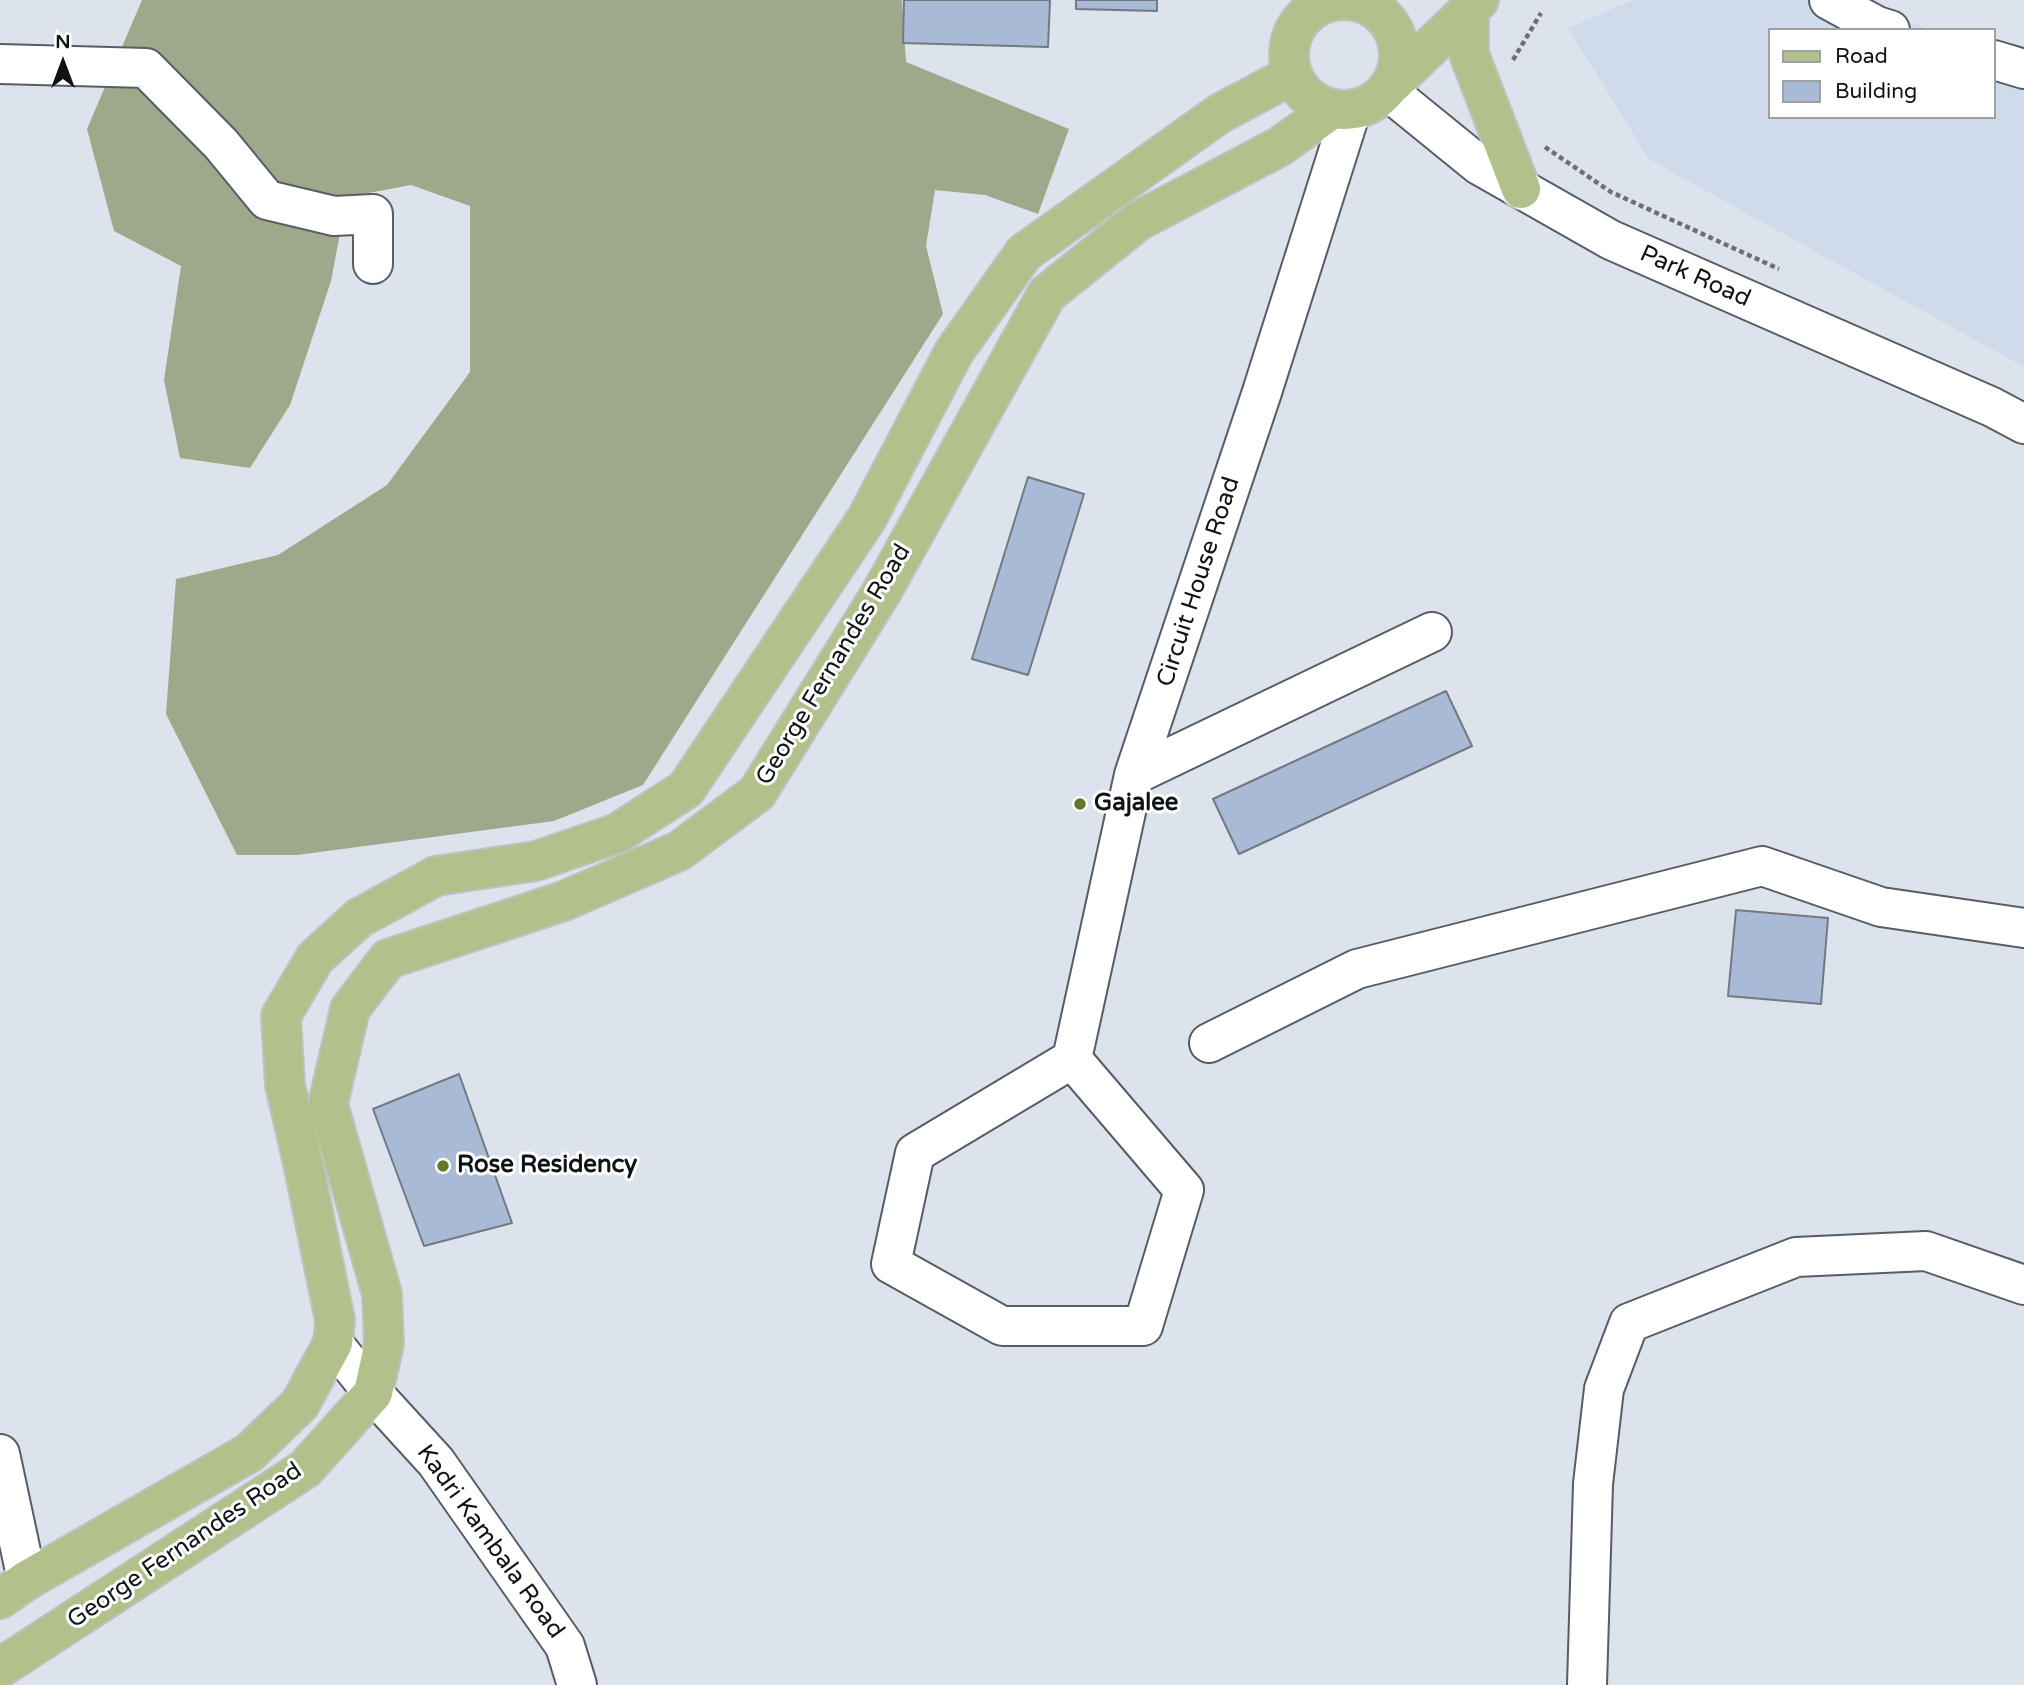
<!DOCTYPE html>
<html>
<head>
<meta charset="utf-8">
<style>
  body { margin:0 }
  #map { position:relative; width:2024px; height:1685px; overflow:hidden; background:#dce3ec; font-family:"Varela Round",sans-serif }
  canvas { display:block }
  .legend { position:absolute; left:1768px; top:28px; width:228px; height:91px; box-sizing:border-box; background:#fff; border:2px solid #9fa0a1; margin:0; padding:9px 12px; list-style:none; font-size:21px; color:#101215 }
  .legend li { display:flex; align-items:center; gap:14px; height:35px }
  .legend b { width:35px; border:2px solid #9fa0a1 }
  .north { position:absolute; left:28px; top:28px; width:70px; height:70px; -webkit-text-stroke:5px #fff; paint-order:stroke; rotate:0deg; font-size:19px; font-weight:700; line-height:28px; text-align:center; color:#101215 }
  .north::after { content:''; display:block; margin:auto; width:24px; height:32px; background:#101215; clip-path:polygon(50% 0,100% 100%,50% 72%,0 100%) }
</style>
</head>
<body>
<div id="map">
<canvas width="2024" height="1685"></canvas>
<ul class="legend">
<li><b style="height:9px;background:#b2c18b"></b>Road</li>
<li><b style="height:19px;background:#a8bad5"></b>Building</li>
</ul>
<div class="north">N</div>
</div>
<script>
const ctx = document.querySelector('canvas').getContext('2d');
ctx.lineJoin = 'round';
function paint(path, color) {
  ctx.fillStyle = color;
  ctx.fill(path, 'evenodd');
}
function shape(rows) {
  const path = new Path2D();
  for (const r of rows) {
    if (r.length === 3) {
      path.moveTo(r[0] + r[2], r[1]);
      path.arc(r[0], r[1], r[2], 0, 2 * Math.PI);
      continue;
    }
    path.moveTo(r[0], r[1]);
    for (let i = 2; i < r.length; i += 2) path.lineTo(r[i], r[i + 1]);
  }
  return path;
}
function stroke(path, color, width, dash) {
  ctx.strokeStyle = color;
  ctx.lineWidth = width;
  ctx.lineCap = dash ? 'butt' : 'round';
  ctx.setLineDash(dash || []);
  ctx.stroke(path);
}
function label(font, color, halo, rows, align = 'center') {
  ctx.font = font + ' "Varela Round",sans-serif';
  ctx.lineWidth = 6;
  ctx.setLineDash([]);
  ctx.textBaseline = 'middle';
  ctx.strokeStyle = halo;
  ctx.fillStyle = color;
  for (const [text, x, y, turn = 0] of rows) {
    ctx.save();
    ctx.translate(x, y);
    ctx.rotate((+turn || 0) * Math.PI / 180);
    ctx.textAlign = isNaN(turn) ? turn : align;
    if (halo) ctx.strokeText(text, 0, 0);
    ctx.fillText(text, 0, 0);
    ctx.restore();
  }
}
paint(shape([
  [1633,0,1843,0,1931,30,1770,30,1770,117,1994,117,1994,51,2024,61,2024,367,1649,159,1568,28]
]), '#cfdaea');
paint(shape([
  [142,0,902,0,906,62,1069,129,1038,214,985,195,935,190,926,246,943,314,643,785,554,821,297,855,237,855,166,714,176,579,278,555,387,485,470,372,470,206,411,185,347,197,331,281,290,405,250,468,180,458,164,380,181,266,114,231,87,129]
]), '#9ea88a');
const building = shape([
  [904,0,1050,0,1048,47,903,43,904,0],
  [1076,0,1157,0,1157,11,1076,9,1076,0],
  [1028,477,1084,494,1028,675,972,659,1028,477],
  [1446,691,1472,746,1239,854,1213,799,1446,691],
  [1736,910,1828,918,1821,1004,1728,996,1736,910],
  [459,1074,512,1223,424,1246,373,1109,459,1074]
]);
paint(building, '#a8bad5');
stroke(building, '#737982', 2);
const minor = shape([
  [1829,0,1877,26,1890,30],
  [1994,60,2024,69],
  [0,64,146,68,221,144,267,200,334,216,373,214,373,264],
  [1388,91,1479,165,1611,240,1992,407,2024,424],
  [1134,775,1432,632],
  [1209,1043,1357,969,1762,866,1881,907,2024,928],
  [1072,1059,1184,1190,1143,1326,1002,1326,891,1264,915,1153,1072,1059,1134,775,1262,392,1351,111],
  [333,1343,373,1393,436,1462,565,1646,577,1685],
  [0,1454,27,1580],
  [1587,1685,1593,1484,1604,1389,1629,1323,1796,1257,1926,1251,2024,1285]
]);
const major = shape([
  [1344,55,55],
  [1469,7,1469,54,1521,189],
  [1391,85,1479,0],
  [0,1599,27,1580,249,1453,300,1404,333,1343,335,1320,303,1163,285,1085,281,1016,315,958,359,918,436,876,536,861,618,833,686,789,867,518,954,352,1024,253,1219,114,1292,75],
  [0,1668,305,1469,373,1393,384,1343,382,1294,328,1104,350,1009,388,959,564,901,679,851,757,793,881,593,1047,294,1138,221,1279,147,1331,110]
]);
stroke(minor, '#575d65', 42);
stroke(major, '#c1c1c2', 42);
stroke(shape([
  [1513,60,1541,13],
  [1545,147,1611,192,1779,269]
]), '#6c7076', 4.5, [5, 3.5]);
stroke(minor, '#fff', 38);
stroke(major, '#b2c18b', 38);
for (const [x, y, r, color] of [
  [1080,804,7,"#63792a"],
  [443,1166,7,"#63792a"]
]) {
  const dot = new Path2D();
  dot.arc(x, y, r, 0, 2 * Math.PI);
  ctx.fillStyle = color;
  ctx.fill(dot);
  stroke(dot, '#fff', 2.5);
}
label('24px', '#101215', '#fff', [
  ["Park Road",1695,277,24],
  ["Circuit House Road",1199,582,-72],
  ["George Fernandes Road",834,665,-59],
  ["Kadri Kambala Road",490,1542,54],
  ["George Fernandes Road",185,1546,-34]
]);
label('bold 24px', '#101215', '#fff', [
  ["Gajalee",1094,804],
  ["Rose Residency",457,1166]
], 'left');
</script>
</body>
</html>
